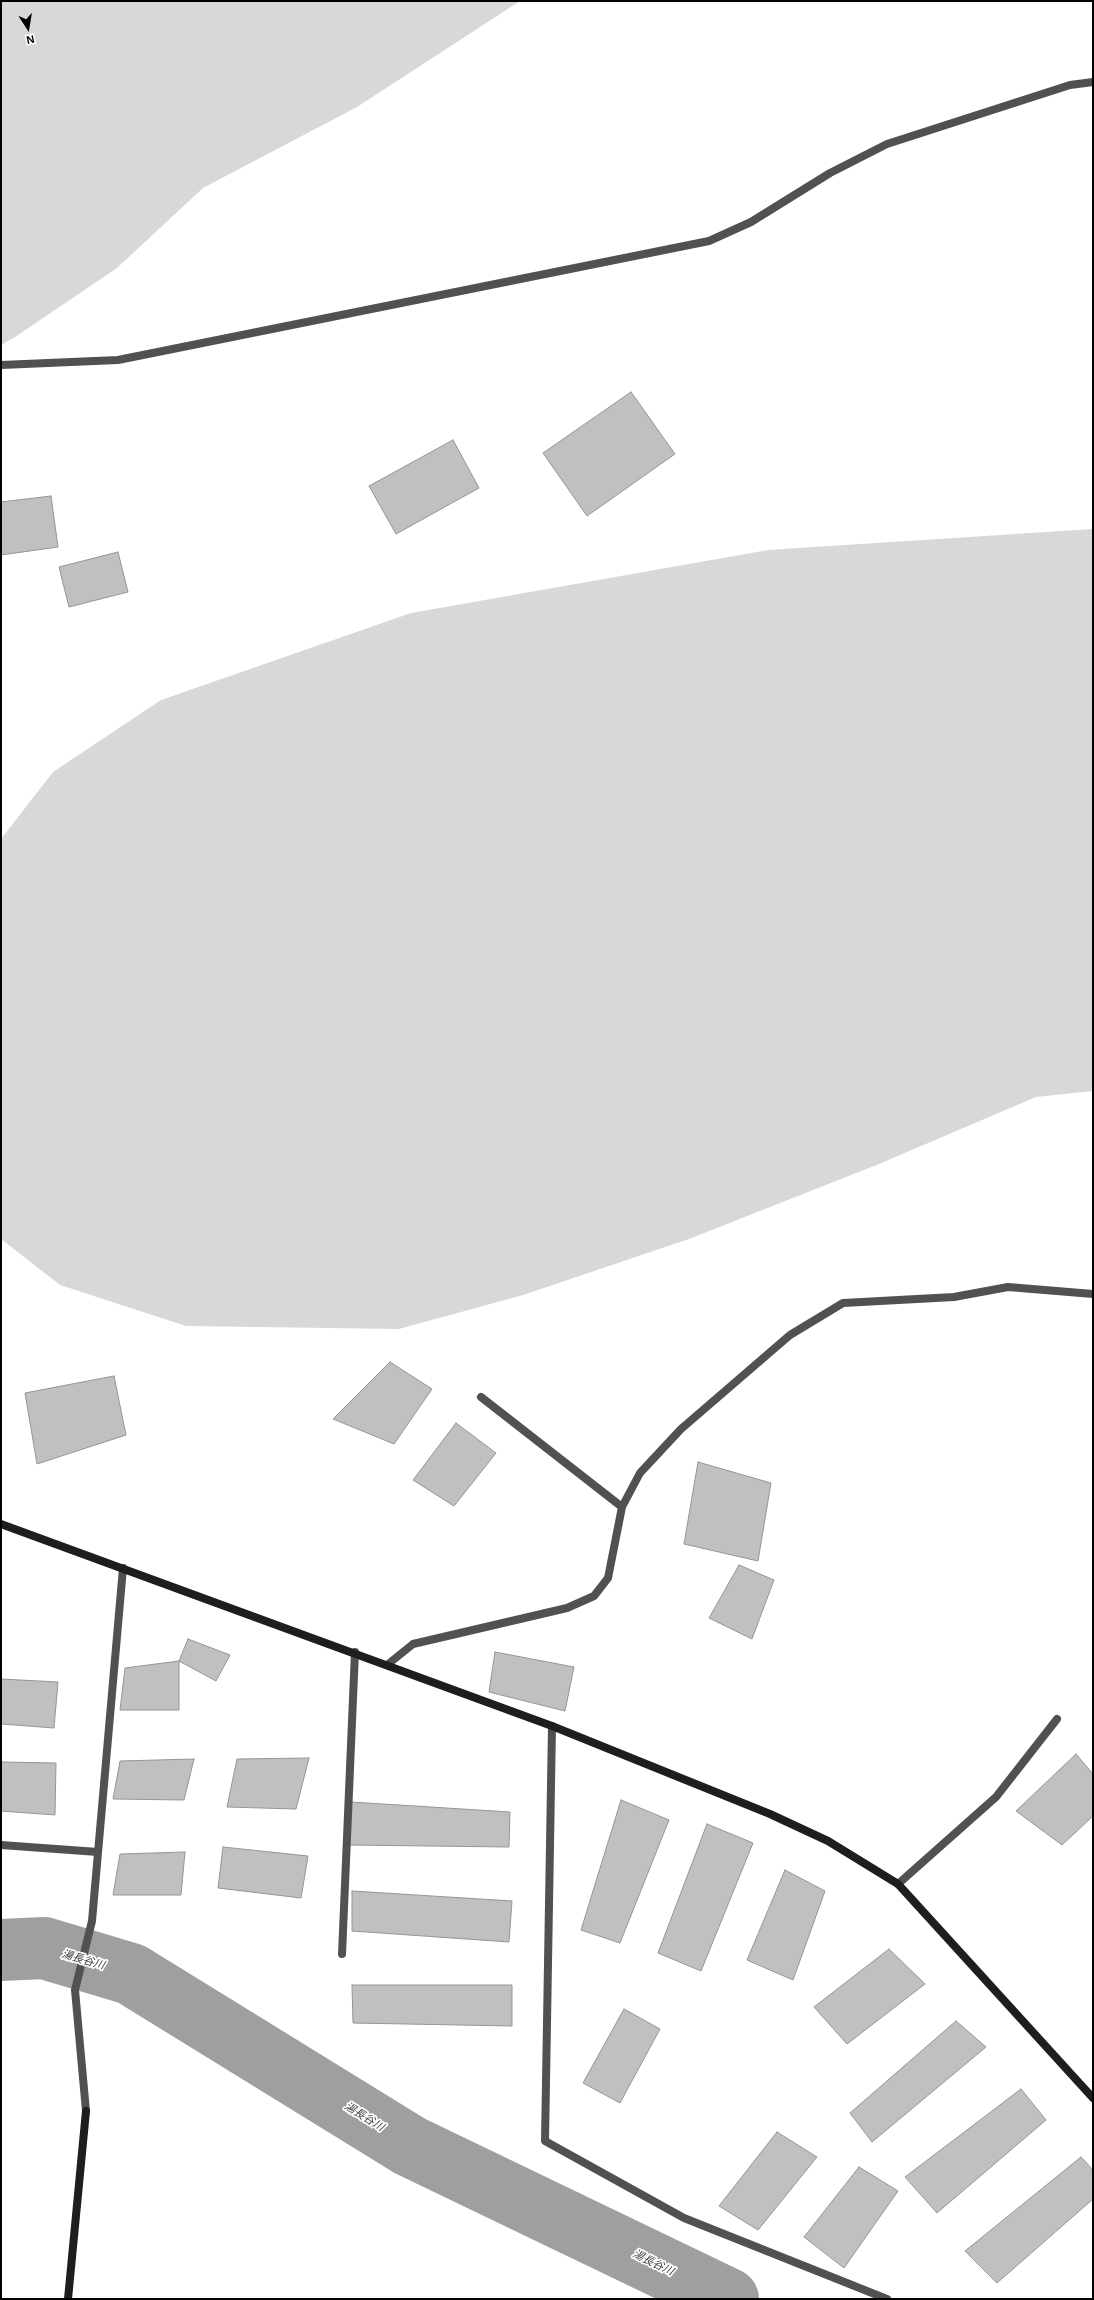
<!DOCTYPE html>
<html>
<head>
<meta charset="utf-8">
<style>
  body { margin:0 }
  #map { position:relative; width:1094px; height:2300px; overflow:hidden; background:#fff; font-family:Helvetica,sans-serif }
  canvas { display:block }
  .frame { position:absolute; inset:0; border:2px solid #000; pointer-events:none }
  .north { position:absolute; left:8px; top:8px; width:40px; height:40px; -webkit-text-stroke:3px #fff; paint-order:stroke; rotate:168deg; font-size:11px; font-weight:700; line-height:16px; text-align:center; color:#000 }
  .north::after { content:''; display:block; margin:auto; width:14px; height:18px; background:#000; clip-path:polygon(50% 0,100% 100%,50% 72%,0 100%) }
</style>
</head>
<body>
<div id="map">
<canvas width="1094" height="2300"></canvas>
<div class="frame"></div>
<div class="north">N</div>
</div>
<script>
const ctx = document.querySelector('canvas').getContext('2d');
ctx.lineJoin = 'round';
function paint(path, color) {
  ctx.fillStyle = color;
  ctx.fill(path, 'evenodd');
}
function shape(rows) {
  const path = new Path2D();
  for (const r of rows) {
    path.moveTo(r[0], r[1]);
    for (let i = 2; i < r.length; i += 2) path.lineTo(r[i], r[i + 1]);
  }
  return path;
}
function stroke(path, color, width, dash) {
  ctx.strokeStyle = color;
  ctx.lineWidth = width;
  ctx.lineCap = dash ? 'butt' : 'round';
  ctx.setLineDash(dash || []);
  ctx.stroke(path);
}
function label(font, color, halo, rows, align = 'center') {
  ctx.font = font + ' Helvetica,"Noto Sans JP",sans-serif';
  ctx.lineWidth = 3.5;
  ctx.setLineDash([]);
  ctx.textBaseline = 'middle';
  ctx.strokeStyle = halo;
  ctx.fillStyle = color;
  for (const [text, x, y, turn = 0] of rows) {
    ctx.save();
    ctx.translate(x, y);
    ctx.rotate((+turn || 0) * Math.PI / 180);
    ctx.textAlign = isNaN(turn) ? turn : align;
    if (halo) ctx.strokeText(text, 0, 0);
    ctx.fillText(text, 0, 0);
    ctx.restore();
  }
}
paint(shape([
  [1,1,520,1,357,107,203,188,117,268,15,337,1,345],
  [1093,529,1093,1091,1036,1097,879,1164,689,1239,523,1295,399,1329,186,1326,60,1285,1,1239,1,839,53,772,161,700,411,613,768,550]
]), '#d8d8d8');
stroke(shape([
  [1,1950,44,1948,131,1974,410,2146,728,2299]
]), '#9f9f9f', 62);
const building = shape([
  [631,392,675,454,587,516,543,453,631,392],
  [453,440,479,488,396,534,369,486,453,440],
  [51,496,58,547,1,555,1,502,51,496],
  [118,552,128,592,69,607,59,567,118,552],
  [390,1362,432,1389,394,1444,333,1419,390,1362],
  [114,1376,126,1435,37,1464,25,1393,114,1376],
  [456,1423,496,1453,454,1506,413,1480,456,1423],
  [698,1462,771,1483,758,1561,684,1544,698,1462],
  [739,1565,774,1580,752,1639,709,1618,739,1565],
  [188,1639,230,1655,216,1681,179,1661,188,1639],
  [495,1652,574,1667,565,1711,489,1692,495,1652],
  [179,1661,179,1710,120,1710,125,1668,179,1661],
  [1,1679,58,1682,54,1728,1,1724,1,1679],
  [1076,1754,1093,1774,1093,1816,1062,1845,1016,1811,1076,1754],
  [309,1758,296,1809,227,1807,237,1759,309,1758],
  [194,1759,184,1800,113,1799,120,1761,194,1759],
  [1,1762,56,1763,55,1815,1,1811,1,1762],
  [621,1800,669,1820,620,1943,581,1930,621,1800],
  [351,1802,510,1812,509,1847,349,1845,351,1802],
  [707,1824,753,1843,701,1971,658,1953,707,1824],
  [223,1847,308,1856,301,1898,218,1888,223,1847],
  [185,1852,181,1895,113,1895,120,1854,185,1852],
  [785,1870,825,1891,793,1980,747,1960,785,1870],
  [352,1891,512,1901,509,1942,352,1931,352,1891],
  [889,1949,925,1984,847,2044,814,2007,889,1949],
  [352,1985,512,1985,512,2026,353,2023,352,1985],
  [624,2009,660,2029,620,2103,583,2083,624,2009],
  [956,2021,986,2047,872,2142,850,2113,956,2021],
  [1021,2089,1046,2120,937,2213,905,2177,1021,2089],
  [777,2132,817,2157,758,2230,719,2206,777,2132],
  [1081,2157,1093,2170,1093,2199,997,2283,965,2251,1081,2157],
  [859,2167,898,2191,844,2268,804,2237,859,2167]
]);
paint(building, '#c0c0c0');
stroke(building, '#959595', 1);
stroke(shape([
  [898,1884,996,1797,1057,1719]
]), '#515151', 8);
stroke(shape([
  [1,365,118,360,709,241,751,222,830,173,887,144,1070,85,1093,82],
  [481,1397,622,1507],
  [387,1665,413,1644,567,1608,594,1596,608,1578,622,1507,640,1473,681,1429,790,1335,843,1303,954,1297,1008,1287,1093,1294],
  [552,1726,545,2141,684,2218,887,2299],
  [1,1845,98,1852],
  [342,1954,355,1652],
  [86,2111,75,1990,92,1921,123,1568]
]), '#515151', 8);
stroke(shape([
  [1,1524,552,1726,770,1814,828,1841,898,1884,1093,2098],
  [68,2299,86,2111]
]), '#1e1e1e', 8);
label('italic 11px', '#404040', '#fff', [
  ["湯長谷川",83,1960,16],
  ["湯長谷川",364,2117,32],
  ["湯長谷川",653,2263,26]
]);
</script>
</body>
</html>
